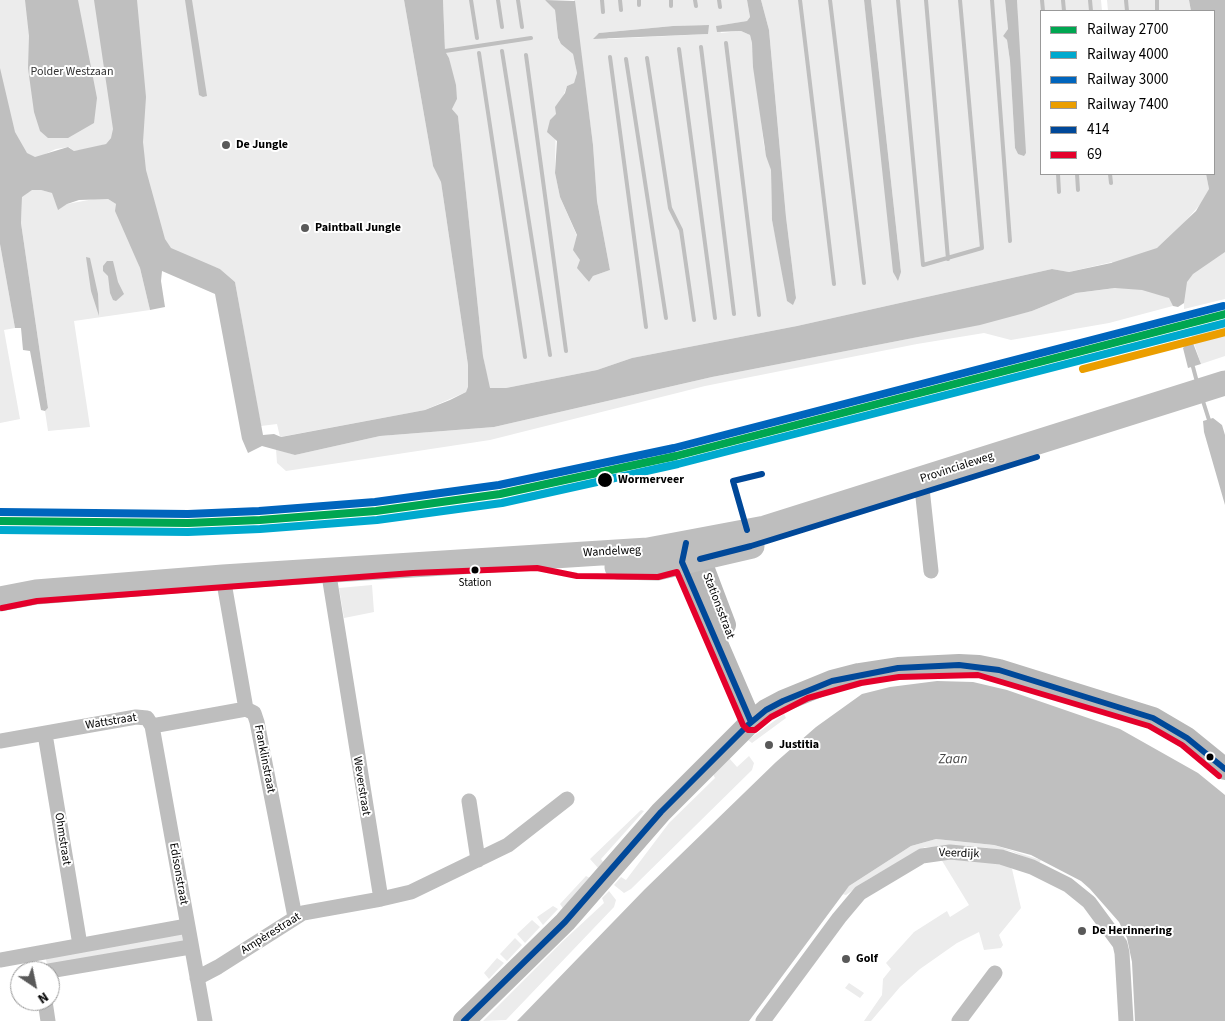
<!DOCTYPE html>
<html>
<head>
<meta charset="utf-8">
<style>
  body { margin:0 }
  #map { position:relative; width:1225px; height:1021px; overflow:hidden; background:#fff; font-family:"Source Sans 3",sans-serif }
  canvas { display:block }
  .legend { position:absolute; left:1040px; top:10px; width:175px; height:165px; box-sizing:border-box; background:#fff; border:1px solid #999; margin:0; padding:6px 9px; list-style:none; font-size:15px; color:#000 }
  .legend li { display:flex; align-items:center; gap:10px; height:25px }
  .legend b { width:25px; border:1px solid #999 }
  .north { position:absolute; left:10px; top:961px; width:50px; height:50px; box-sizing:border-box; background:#fff; border:1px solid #999; border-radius:50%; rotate:146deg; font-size:14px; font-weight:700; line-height:20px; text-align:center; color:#000 }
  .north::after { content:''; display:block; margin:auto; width:18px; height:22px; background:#595959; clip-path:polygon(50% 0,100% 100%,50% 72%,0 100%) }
</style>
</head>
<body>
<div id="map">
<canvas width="1225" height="1021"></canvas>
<ul class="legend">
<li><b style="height:6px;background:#00a651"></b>Railway 2700</li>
<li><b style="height:6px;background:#00a9ce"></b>Railway 4000</li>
<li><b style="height:6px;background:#0065bd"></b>Railway 3000</li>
<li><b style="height:6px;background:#eb9e00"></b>Railway 7400</li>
<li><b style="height:6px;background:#004899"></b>414</li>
<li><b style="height:6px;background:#e4002b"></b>69</li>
</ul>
<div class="north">N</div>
</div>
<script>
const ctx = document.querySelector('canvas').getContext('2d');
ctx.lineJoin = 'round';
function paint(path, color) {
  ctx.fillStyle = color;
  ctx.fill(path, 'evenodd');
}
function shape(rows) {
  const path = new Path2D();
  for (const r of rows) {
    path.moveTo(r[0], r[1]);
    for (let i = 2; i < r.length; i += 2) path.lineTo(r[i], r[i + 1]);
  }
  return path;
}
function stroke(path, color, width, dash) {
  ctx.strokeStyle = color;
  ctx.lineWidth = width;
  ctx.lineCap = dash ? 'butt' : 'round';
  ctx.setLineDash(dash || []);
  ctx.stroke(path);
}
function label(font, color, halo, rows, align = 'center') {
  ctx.font = font + ' "Source Sans 3",sans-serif';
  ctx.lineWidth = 4;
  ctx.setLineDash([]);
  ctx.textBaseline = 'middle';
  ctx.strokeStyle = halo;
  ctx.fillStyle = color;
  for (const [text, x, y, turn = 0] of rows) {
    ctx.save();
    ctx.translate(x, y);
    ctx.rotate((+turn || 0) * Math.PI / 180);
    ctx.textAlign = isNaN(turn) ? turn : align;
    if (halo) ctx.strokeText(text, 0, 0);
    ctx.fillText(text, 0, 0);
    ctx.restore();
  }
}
paint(shape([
  [0,0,404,0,433,166,441,182,468,365,469,387,466,392,425,410,280,437,277,424,261,426,235,282,220,269,169,250,111,138,106,144,89,149,74,151,69,147,56,149,0,175],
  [443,0,545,0,555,10,558,39,561,44,573,54,577,73,574,83,567,86,556,114,555,173,560,197,577,236,584,275,589,282,593,276,610,270,597,201,593,145,574,0,747,0,750,17,747,21,717,26,721,33,741,31,750,35,752,43,764,146,771,170,772,220,781,263,796,298,786,217,769,30,761,0,864,0,896,278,901,272,871,0,1005,0,1008,29,1003,36,1007,40,1010,61,1015,148,1018,154,1019,47,1017,0,1101,0,1102,11,1041,11,1041,174,1206,174,1209,189,1205,199,1183,224,1193,218,1209,197,1214,174,1214,11,1225,0,1225,299,1184,309,1184,303,1109,323,1011,340,984,333,917,344,705,386,490,440,286,471,277,463,276,449,295,455,380,436,494,427,712,377,923,336,1032,311,1076,293,1116,288,1112,262,1069,272,1052,269,797,326,632,358,597,370,506,388,489,388,483,356,458,116,452,109,457,99,449,58,445,51],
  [708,25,708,34,608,39,599,33,673,26],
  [1107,0,1189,0,1191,11,1108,11],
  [31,190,41,190,53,193,58,209,67,204,94,199,108,199,116,204,140,268,150,310,74,321,90,427,48,431,45,411,48,408,21,223,22,196],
  [0,244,15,328,4,330,20,419,0,423],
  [1225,321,1225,356,1201,364,1190,331],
  [372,585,374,612,344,618,339,588],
  [784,714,786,718,752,743,748,740],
  [749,756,754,763,752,770,631,889,624,893,614,885,621,877,626,880,669,823,715,778,713,774,729,758,737,767],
  [641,810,644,811,601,859,603,862,598,868,590,859],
  [936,839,994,845,1041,860,1039,863,1011,851,980,847,925,847,867,880,846,895,842,894,849,886,911,846],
  [971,857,1008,866,1012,869,1021,908,999,935,1003,945,1001,948,984,950,979,932,957,943,920,969,900,987,871,1021,864,1021,882,995,883,979,891,969,886,963,914,932,947,911,950,917,969,905,941,859],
  [586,876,590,878,564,910,560,904],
  [609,891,616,900,614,907,506,1020,483,1021,563,941,604,903,602,898],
  [553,906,558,909,543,925,537,917],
  [532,920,540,927,525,943,517,934],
  [182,930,183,944,47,964,46,959],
  [515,938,522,945,507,961,500,954],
  [497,958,504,963,489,979,484,973],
  [849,983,864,993,860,998,845,988]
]), '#ececec');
paint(shape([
  [25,0,78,0,97,98,94,123,68,138,48,138,40,131,34,112,28,68,29,36],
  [94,0,137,0,146,97,143,142,146,170,165,239,171,248,220,269,235,282,263,435,274,434,281,437,425,410,450,400,466,392,468,387,468,365,441,182,433,166,404,0,443,0,445,51,449,58,456,85,457,99,452,109,458,116,483,356,490,388,506,388,597,370,632,358,797,326,1052,269,1069,272,1111,263,1157,248,1196,211,1209,189,1206,174,1214,174,1214,11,1191,11,1189,0,1225,0,1225,252,1193,274,1187,282,1184,303,1178,307,1173,306,1169,298,1142,290,1115,288,1076,293,1032,311,980,325,712,377,494,427,380,436,295,455,262,446,248,453,242,439,215,294,162,271,161,281,165,307,150,310,140,268,115,211,116,204,108,199,79,200,67,204,58,210,52,193,41,190,32,190,22,197,21,223,48,408,45,411,41,410,30,351,23,350,21,328,15,328,0,244,0,68,15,132,27,153,35,157,68,147,74,151,106,144,111,138,113,129],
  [185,0,192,0,207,96,203,97,199,95],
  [545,0,575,1,593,145,597,201,610,270,593,276,589,282,577,268,580,260,573,250,577,235,560,197,555,173,557,141,547,132,550,120,556,114,555,107,565,93,567,86,574,83,577,73,573,54,561,44,558,38,555,10],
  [747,0,761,0,769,30,786,217,796,298,793,305,787,301,772,220,771,170,766,156,753,67,752,43,750,35,741,31,717,32,716,26,747,21,750,17],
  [864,0,871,0,901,272,898,281,893,272],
  [1005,0,1017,0,1026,153,1024,156,1018,154,1015,148,1010,61,1007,40,1003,36,1008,29],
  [709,25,708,34,593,39,599,33,673,26],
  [86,257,90,258,98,294,99,316,91,291],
  [107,261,113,261,118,282,124,294,116,301,113,300,110,293,108,276,103,271,103,266],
  [1193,343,1201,364,1188,368,1183,348,1187,344],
  [1213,418,1222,425,1225,435,1225,505,1204,432,1203,421],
  [937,681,973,682,1007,690,1120,729,1198,773,1225,795,1225,1021,1135,1021,1132,962,1127,938,1119,922,1090,889,1081,881,1031,855,994,845,936,839,911,846,849,886,749,1021,517,1021,645,889,776,762,816,727,862,694,890,687]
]), '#bfbfbf');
stroke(shape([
  [471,0,477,38],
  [498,0,502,27],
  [518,0,522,27],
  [602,0,603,12],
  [620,0,621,10],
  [639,0,639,5],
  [671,0,671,6],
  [695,0,696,6],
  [719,0,720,7],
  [800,0,834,284],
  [830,0,864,283],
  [898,0,923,265,982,248,960,0],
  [926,0,948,259],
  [992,0,1010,241],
  [1042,0,1043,11],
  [1063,0,1064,11],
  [1090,0,1091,11],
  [1126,0,1127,11],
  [1157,0,1157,11],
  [726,43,759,315],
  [701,47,734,314],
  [679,49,715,318],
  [445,51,531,38],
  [502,51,550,355],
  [479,53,525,357],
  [526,55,566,351],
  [610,57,646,327],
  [647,58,670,208,681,230,694,320],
  [626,59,666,318],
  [1058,174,1059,192],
  [1077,174,1078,190],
  [1110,174,1111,183],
  [1193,367,1197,382],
  [1202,398,1209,420]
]), '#bfbfbf', 4);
stroke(shape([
  [921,479,931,571],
  [328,569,381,899,411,892,508,845,567,799],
  [223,577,246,709],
  [246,709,254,713,257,722,295,917],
  [152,726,246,709],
  [45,734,80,945],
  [0,741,136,717,147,718,152,726,205,1021],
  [469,801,478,860],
  [0,960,187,926],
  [49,971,190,947],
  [197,978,218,967,303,913,381,899],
  [45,1001,48,1021],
  [763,1021,839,918,860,893,922,856,950,852,1001,857,1032,867,1068,885,1089,902,1120,944,1122,953,1126,1021],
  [959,1021,995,973]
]), '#bebebe', 15);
stroke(shape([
  [686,545,682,562,751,722],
  [689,546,700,559,725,625],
  [464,1021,565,922,661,812,748,725,766,710,783,701,832,681,859,674,898,668,959,665,979,666,999,670,1153,718,1187,738,1225,769]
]), '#b8b8b8', 22);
stroke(shape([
  [617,567,657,568,752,546],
  [0,599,36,592,223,577,648,550,765,528,1225,383]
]), '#bebebe', 25);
stroke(shape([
  [747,530,733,481,762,474],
  [686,543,682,562,751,722],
  [700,559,751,546,1037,457],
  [464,1021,565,922,661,812,748,725,766,710,783,701,832,681,898,668,959,665,999,670,1153,718,1187,738,1225,769]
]), '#004899', 6);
stroke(shape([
  [2,608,37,601,413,573,537,568,577,576,658,577,677,572,743,725,748,730,755,730,771,717,808,698,861,683,899,677,978,675,1149,726,1182,745,1219,776]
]), '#e4002b', 6);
stroke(shape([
  [0,521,188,523,260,520,376,511,500,494,676,456,1225,314]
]), '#00a651', 8);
stroke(shape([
  [0,530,188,532,260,529,377,520,502,503,678,464,1225,323]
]), '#00a9ce', 8);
stroke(shape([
  [0,512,188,514,259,511,375,502,499,485,674,448,1223,306]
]), '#0065bd', 8);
stroke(shape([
  [1083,369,1225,332]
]), '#eb9e00', 8);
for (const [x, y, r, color] of [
  [226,145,5,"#595959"],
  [305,228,5,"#595959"],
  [605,480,8,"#000"],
  [475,570,4.5,"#000"],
  [769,745,5,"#595959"],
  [1210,757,4.5,"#000"],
  [1082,931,5,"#595959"],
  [846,959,5,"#595959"]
]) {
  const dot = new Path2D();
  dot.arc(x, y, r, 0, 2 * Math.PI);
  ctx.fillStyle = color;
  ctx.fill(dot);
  stroke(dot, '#fff', 2);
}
label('11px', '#000', '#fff', [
  ["Station",475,584]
]);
label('12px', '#333', '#fff', [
  ["Polder Westzaan",72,72]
]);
label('bold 12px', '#000', '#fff', [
  ["De Jungle",236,145],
  ["Paintball Jungle",315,228],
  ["Justitia",779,745],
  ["De Herinnering",1092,931],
  ["Golf",856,959]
], 'left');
label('12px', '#000', '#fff', [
  ["Provincialeweg",957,468,-18],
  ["Wandelweg",612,552,-3],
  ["Stationsstraat",718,606,69],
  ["Wattstraat",111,722,-9],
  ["Franklinstraat",264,759,79],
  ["Weverstraat",361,786,81],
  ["Ohmstraat",62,839,81],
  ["Veerdijk",959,854,2],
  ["Edisonstraat",178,874,80],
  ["Ampèrestraat",271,934,-32]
]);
label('bold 12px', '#000', '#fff', [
  ["Wormerveer",618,480]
], 'left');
label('italic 14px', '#444', '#fff', [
  ["Zaan",953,760,-1]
]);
</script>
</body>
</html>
